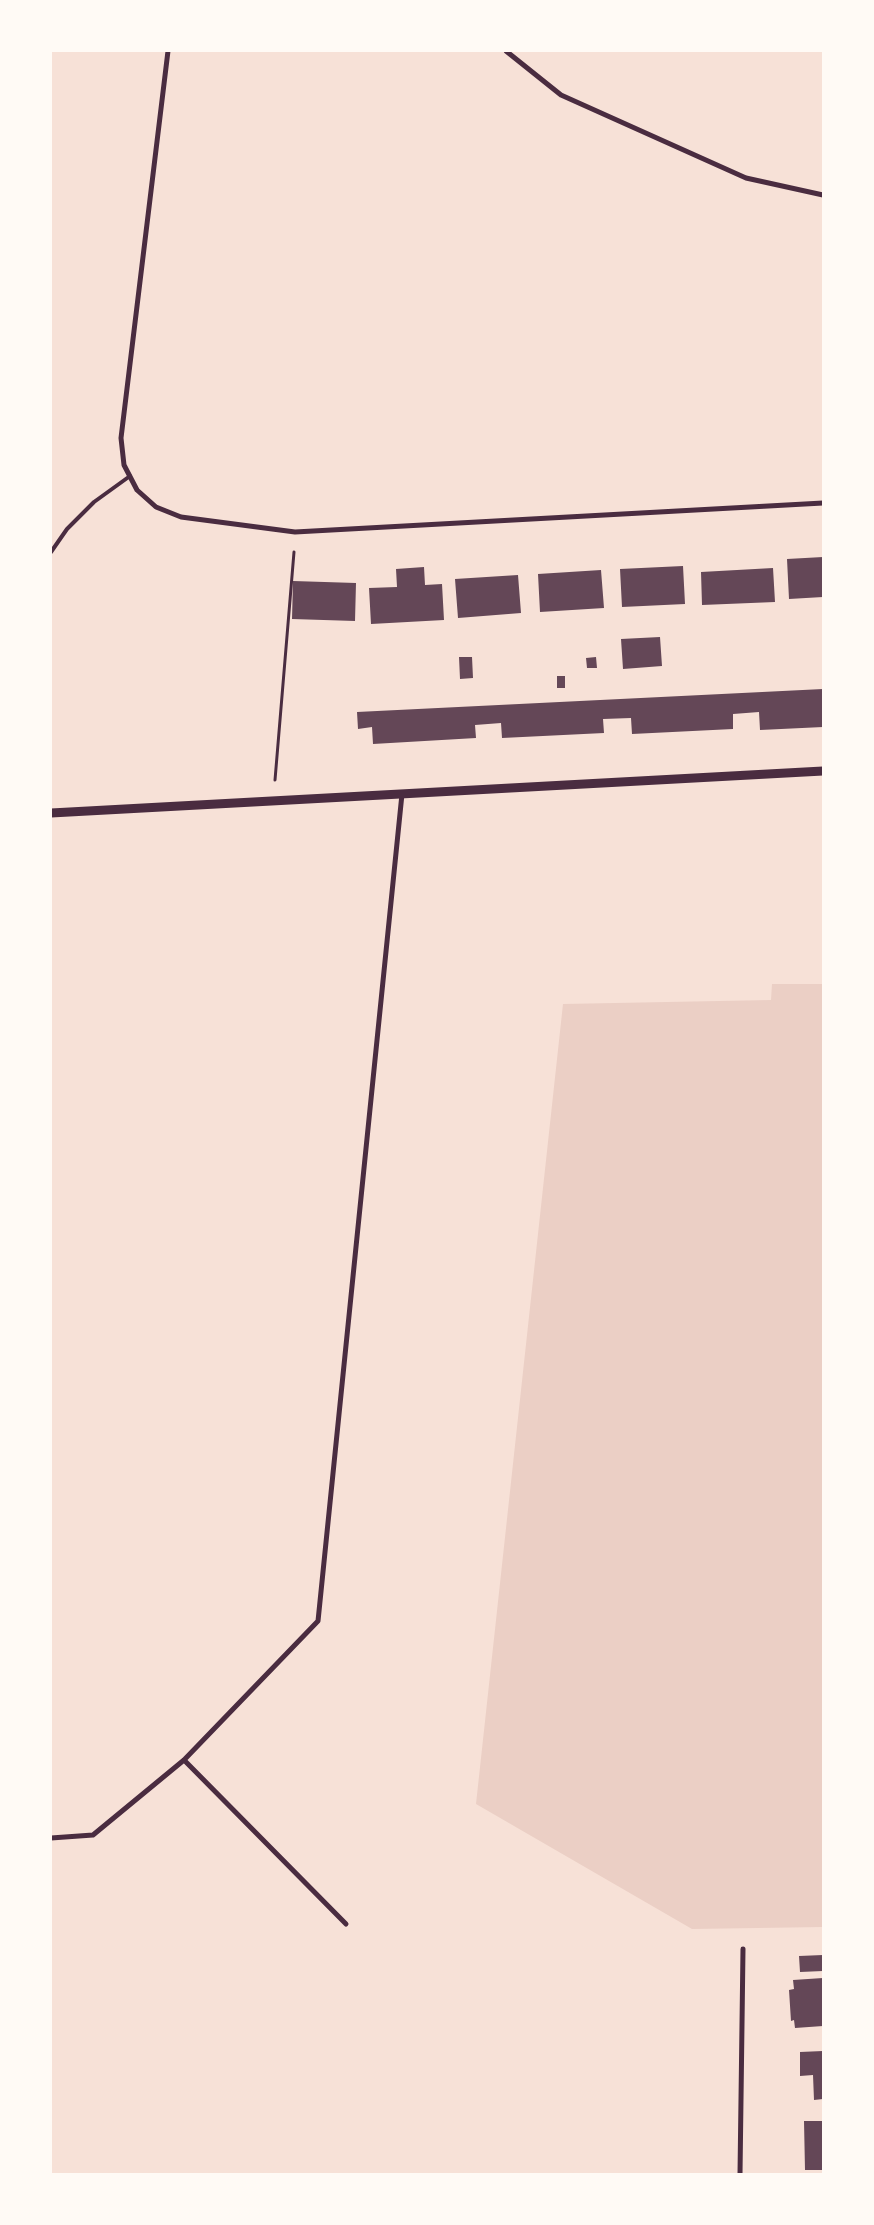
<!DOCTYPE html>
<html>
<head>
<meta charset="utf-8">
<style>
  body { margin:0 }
  #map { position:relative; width:874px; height:2225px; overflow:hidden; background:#f7e1d7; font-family:"Alegreya Sans",sans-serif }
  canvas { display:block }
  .frame { position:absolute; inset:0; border:52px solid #fffaf5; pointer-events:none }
</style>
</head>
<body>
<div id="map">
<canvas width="874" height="2225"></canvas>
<div class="frame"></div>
</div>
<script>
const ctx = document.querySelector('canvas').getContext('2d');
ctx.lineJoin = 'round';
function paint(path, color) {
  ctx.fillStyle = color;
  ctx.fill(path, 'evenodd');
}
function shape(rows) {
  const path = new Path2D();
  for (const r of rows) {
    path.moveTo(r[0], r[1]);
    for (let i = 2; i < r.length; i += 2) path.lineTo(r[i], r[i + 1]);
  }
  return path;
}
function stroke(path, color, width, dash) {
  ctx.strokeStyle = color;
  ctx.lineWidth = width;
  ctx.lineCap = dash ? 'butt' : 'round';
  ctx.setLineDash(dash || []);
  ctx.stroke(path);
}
paint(shape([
  [772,984,823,984,823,1927,692,1929,476,1804,563,1004,771,1000]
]), '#ebcfc5');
paint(shape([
  [823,557,823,597,789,599,787,559],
  [683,566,685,604,622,607,620,569],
  [424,567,425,585,442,584,444,620,371,624,369,588,397,587,396,569],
  [773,568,775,602,702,605,701,572],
  [601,570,604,608,540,612,538,574],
  [518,575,521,613,458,618,455,579],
  [293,581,356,583,355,621,292,619],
  [660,637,662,666,623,669,621,639],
  [459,657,472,657,473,678,460,679],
  [596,657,597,668,587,668,586,658],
  [557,676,565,676,565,688,557,688],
  [823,689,823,727,760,730,759,712,733,714,733,729,632,734,631,718,603,719,604,733,502,738,501,723,475,725,476,738,373,744,372,727,358,729,357,712],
  [823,1955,823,1971,800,1972,799,1956],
  [823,1978,823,2026,795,2028,794,2020,791,2021,789,1990,794,1989,793,1980],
  [823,2051,823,2099,814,2100,813,2075,800,2076,800,2052],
  [804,2121,823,2121,823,2170,805,2170]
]), '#644757');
stroke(shape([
  [275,780,294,552]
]), '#4a2c40', 3);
stroke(shape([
  [51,552,67,529,94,502,130,476]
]), '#4a2c40', 4);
stroke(shape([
  [168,51,121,438,124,465,137,490,156,507,181,517,295,532,823,503],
  [506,51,561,95,746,178,823,195],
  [184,1760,346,1924],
  [51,1838,93,1835,184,1760,318,1621,402,794],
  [740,2174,743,1949]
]), '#4a2c40', 5);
stroke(shape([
  [51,813,823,771]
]), '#4a2c40', 9);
</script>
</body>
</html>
